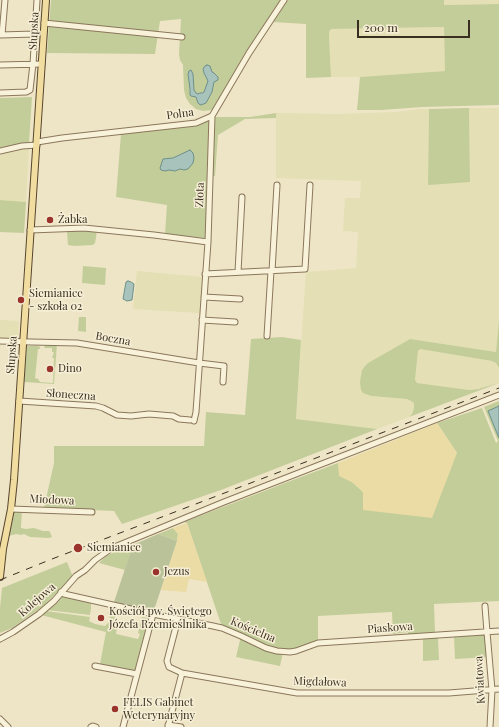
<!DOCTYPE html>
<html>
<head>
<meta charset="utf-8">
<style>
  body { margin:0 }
  #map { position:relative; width:499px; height:727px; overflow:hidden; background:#eee5c6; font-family:"Playfair Display",serif }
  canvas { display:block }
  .scale { position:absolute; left:357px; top:20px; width:113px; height:18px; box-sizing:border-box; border:2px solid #3a2e20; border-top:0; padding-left:5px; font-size:12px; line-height:14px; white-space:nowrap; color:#3a2e20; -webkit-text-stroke:3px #f6efd6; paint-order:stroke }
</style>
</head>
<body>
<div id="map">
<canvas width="499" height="727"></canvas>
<div class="scale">200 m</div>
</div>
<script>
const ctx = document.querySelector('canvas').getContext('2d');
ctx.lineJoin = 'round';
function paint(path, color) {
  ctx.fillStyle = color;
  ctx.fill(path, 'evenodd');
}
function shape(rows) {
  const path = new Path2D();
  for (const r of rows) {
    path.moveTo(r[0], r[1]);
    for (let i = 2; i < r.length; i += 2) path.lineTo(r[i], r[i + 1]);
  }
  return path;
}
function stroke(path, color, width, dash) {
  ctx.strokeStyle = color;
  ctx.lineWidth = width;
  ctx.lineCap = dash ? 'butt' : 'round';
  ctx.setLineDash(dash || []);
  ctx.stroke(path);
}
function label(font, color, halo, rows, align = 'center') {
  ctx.font = font + ' "Playfair Display",serif';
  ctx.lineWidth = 3;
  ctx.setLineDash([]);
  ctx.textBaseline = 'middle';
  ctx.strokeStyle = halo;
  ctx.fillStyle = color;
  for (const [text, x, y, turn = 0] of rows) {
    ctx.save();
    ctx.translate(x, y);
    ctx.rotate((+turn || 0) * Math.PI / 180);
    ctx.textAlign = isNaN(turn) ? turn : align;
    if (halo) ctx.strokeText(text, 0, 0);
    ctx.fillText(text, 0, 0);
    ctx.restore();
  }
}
paint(shape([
  [444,0,499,0,499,4,444,5],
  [444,27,445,71,360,77,331,77,329,36,329,32,331,29],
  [469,108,499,108,499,320,496,352,410,339,368,363,365,366,362,370,367,395,371,396,407,399,411,401,414,403,414,408,412,414,409,417,377,429,296,419,306,272,356,268,358,232,343,231,345,198,360,198,361,181,276,178,276,113,337,114,397,112,418,109,429,109,428,184,470,181],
  [29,148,26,202,0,200,0,155],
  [137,271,203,277,200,313,133,309],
  [0,320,19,321,18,340,0,339],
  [420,349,492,361,496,363,499,368,499,383,483,388,469,390,417,383,415,380,418,351]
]), '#e4dfb4');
paint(shape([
  [51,0,282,0,244,55,212,110,203,111,196,109,190,104,186,98,184,90,183,65,180,60,179,54,181,19,160,21,155,54,47,53],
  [288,0,444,0,444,5,499,4,499,105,422,107,381,110,357,110,360,77,445,71,444,27,331,29,329,32,329,36,331,77,306,78,306,24,273,22],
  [32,97,29,143,24,143,0,148,0,98],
  [469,108,470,182,428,185,429,109],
  [276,113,276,118,245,119,218,135,215,176,210,176,212,117,250,117],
  [209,121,207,208,205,238,165,234,167,205,116,197,121,134,197,126],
  [0,200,26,202,24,233,0,232],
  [83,230,97,231,95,243,93,245,74,246,68,245,67,231],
  [83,266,106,268,105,285,82,283],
  [79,317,86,317,86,332,78,331],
  [499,320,499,368,496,363,492,361,420,349,418,351,415,380,417,383,469,390,478,389,499,383,409,417,412,414,414,408,414,403,411,401,407,399,371,396,363,393,361,390,360,382,362,370,365,366,368,363,410,339,496,352],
  [282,337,301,340,296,419,377,429,221,490,122,524,114,511,44,508,54,463,54,446,204,446,206,412,245,415,251,339],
  [57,344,54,384,24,382,27,346,38,346,40,347,40,349,38,349,35,378,38,379,40,382,53,383,54,358,52,358,54,352,52,352,52,348,44,348,45,346,45,345],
  [499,401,499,601,434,604,435,633,488,631,491,657,455,659,454,637,438,638,439,660,423,661,423,639,409,640,408,632,393,634,392,612,318,616,318,643,306,648,283,652,280,666,236,657,241,636,222,628,221,624,187,523,184,522,285,483,338,463,340,476,352,482,363,492,457,453,437,423,482,408,496,443,498,441,484,407],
  [15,510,22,510,21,527,21,528,26,529,34,528,43,531,49,531,50,532,52,537,49,538,30,537,24,534,21,535,16,534,9,536],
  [173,528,178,534,177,541,158,534],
  [133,545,125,570,99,563,106,556,116,551],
  [67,562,73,577,42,607,12,628,0,633,0,608,2,588],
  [63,596,91,601,91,609,90,615,47,610],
  [111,610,116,611,113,627,117,628,116,634,138,639,140,634,138,633,142,617,150,618,136,672,100,664,106,632,41,615,46,611,90,617,89,621,95,624,105,626,110,621,110,618,108,613]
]), '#c3cd9a');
paint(shape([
  [437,423,457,453,432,518,363,510,363,492,352,482,339,476,338,463],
  [187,523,207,582,189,579,186,592,161,590,177,541,178,534,173,528]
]), '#eadca4');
paint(shape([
  [158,534,177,541,153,613,113,605,133,545]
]), '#bac299');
const water = shape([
  [207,65,210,66,212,72,214,73,218,77,218,80,214,82,212,92,206,103,201,105,199,104,198,103,196,97,191,96,190,95,190,89,188,74,189,71,191,70,193,74,194,90,196,93,198,94,200,93,203,93,204,92,208,81,204,73,203,69,205,66,207,65],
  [190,150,193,153,194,158,193,163,188,169,184,170,180,169,175,171,169,170,165,171,161,170,160,168,163,159,173,158,190,150],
  [128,281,131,282,134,284,132,300,127,301,123,299,126,282,128,281],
  [499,406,499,438,488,411,499,406]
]);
paint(water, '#a8c2bc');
stroke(water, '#6e918a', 1);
const minor = shape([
  [44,23,182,37],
  [0,35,35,34],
  [2,35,5,0],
  [0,65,42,64],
  [0,93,26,92,30,90,33,64,37,0],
  [37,142,62,138,196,123,212,116,249,53,284,0],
  [0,151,22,146,37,145],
  [30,230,84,228,154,235,208,242],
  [272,271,277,185],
  [238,272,242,197],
  [205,274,305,269,310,185],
  [204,297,240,299],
  [202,320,235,322],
  [267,336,271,271],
  [0,341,31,342,77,343,199,363,224,366,223,382],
  [19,401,96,406,103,408,117,415,131,416,149,414,173,416,179,419,190,420],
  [194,421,196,412,208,242,212,116],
  [11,509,92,512],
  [61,592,64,594,153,614,213,626,222,628,241,636,266,648,277,651,290,652,296,651,318,643,499,631],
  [485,606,487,632,492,690,490,727],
  [178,619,167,661,169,667,182,673,297,693,449,693,499,689],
  [0,639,13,632,39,614,54,601,76,576,85,570,95,560,112,548,224,502,499,395],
  [95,666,137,674],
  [0,719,8,727],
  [168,725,181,727],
  [91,727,93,726,96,727],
  [123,727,153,614],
  [168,727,182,673]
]);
const major = shape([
  [0,577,3,549,11,509,14,480,46,0]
]);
stroke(minor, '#8a775c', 7);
stroke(major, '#584530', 8);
stroke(minor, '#f9f2da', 5);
stroke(major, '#f0dd9f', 6);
stroke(shape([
  [0,580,52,559,499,388]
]), '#3a2e20', 1, [7, 7]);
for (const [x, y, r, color] of [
  [50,220,4,"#99332c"],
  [21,300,4,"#99332c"],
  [50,369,4,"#99332c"],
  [78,548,5,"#99332c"],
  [156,572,4,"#99332c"],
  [101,618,4,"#99332c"],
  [115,709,4,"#99332c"]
]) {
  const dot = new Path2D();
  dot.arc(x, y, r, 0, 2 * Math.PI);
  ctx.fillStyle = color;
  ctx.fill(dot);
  stroke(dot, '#f6efd6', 1.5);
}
label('11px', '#3a2e20', '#f6efd6', [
  ["Słupska",34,31,-87],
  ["Polna",180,114,-8],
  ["Złota",200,195,-88],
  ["Boczna",113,339,10],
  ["Słupska",12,355,-86],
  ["Słoneczna",71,395,4],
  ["Miodowa",52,500,3],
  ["Kolejowa",37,600,-41],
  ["Piaskowa",390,628,-4],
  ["Kościelna",253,630,23],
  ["Kwiatowa",480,680,-93],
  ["Migdałowa",320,682,2]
]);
label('11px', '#3a2e20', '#f6efd6', [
  ["Żabka",58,220],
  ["Siemianice",29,294],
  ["- szkoła 02",29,307],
  ["Dino",58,369],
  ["Siemianice",87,548],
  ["Jezus",164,572],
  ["Kościół pw. Świętego",109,612],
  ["Józefa Rzemieślnika",109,625],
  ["FELIS Gabinet",123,703],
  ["Weterynaryjny",123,716]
], 'left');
</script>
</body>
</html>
